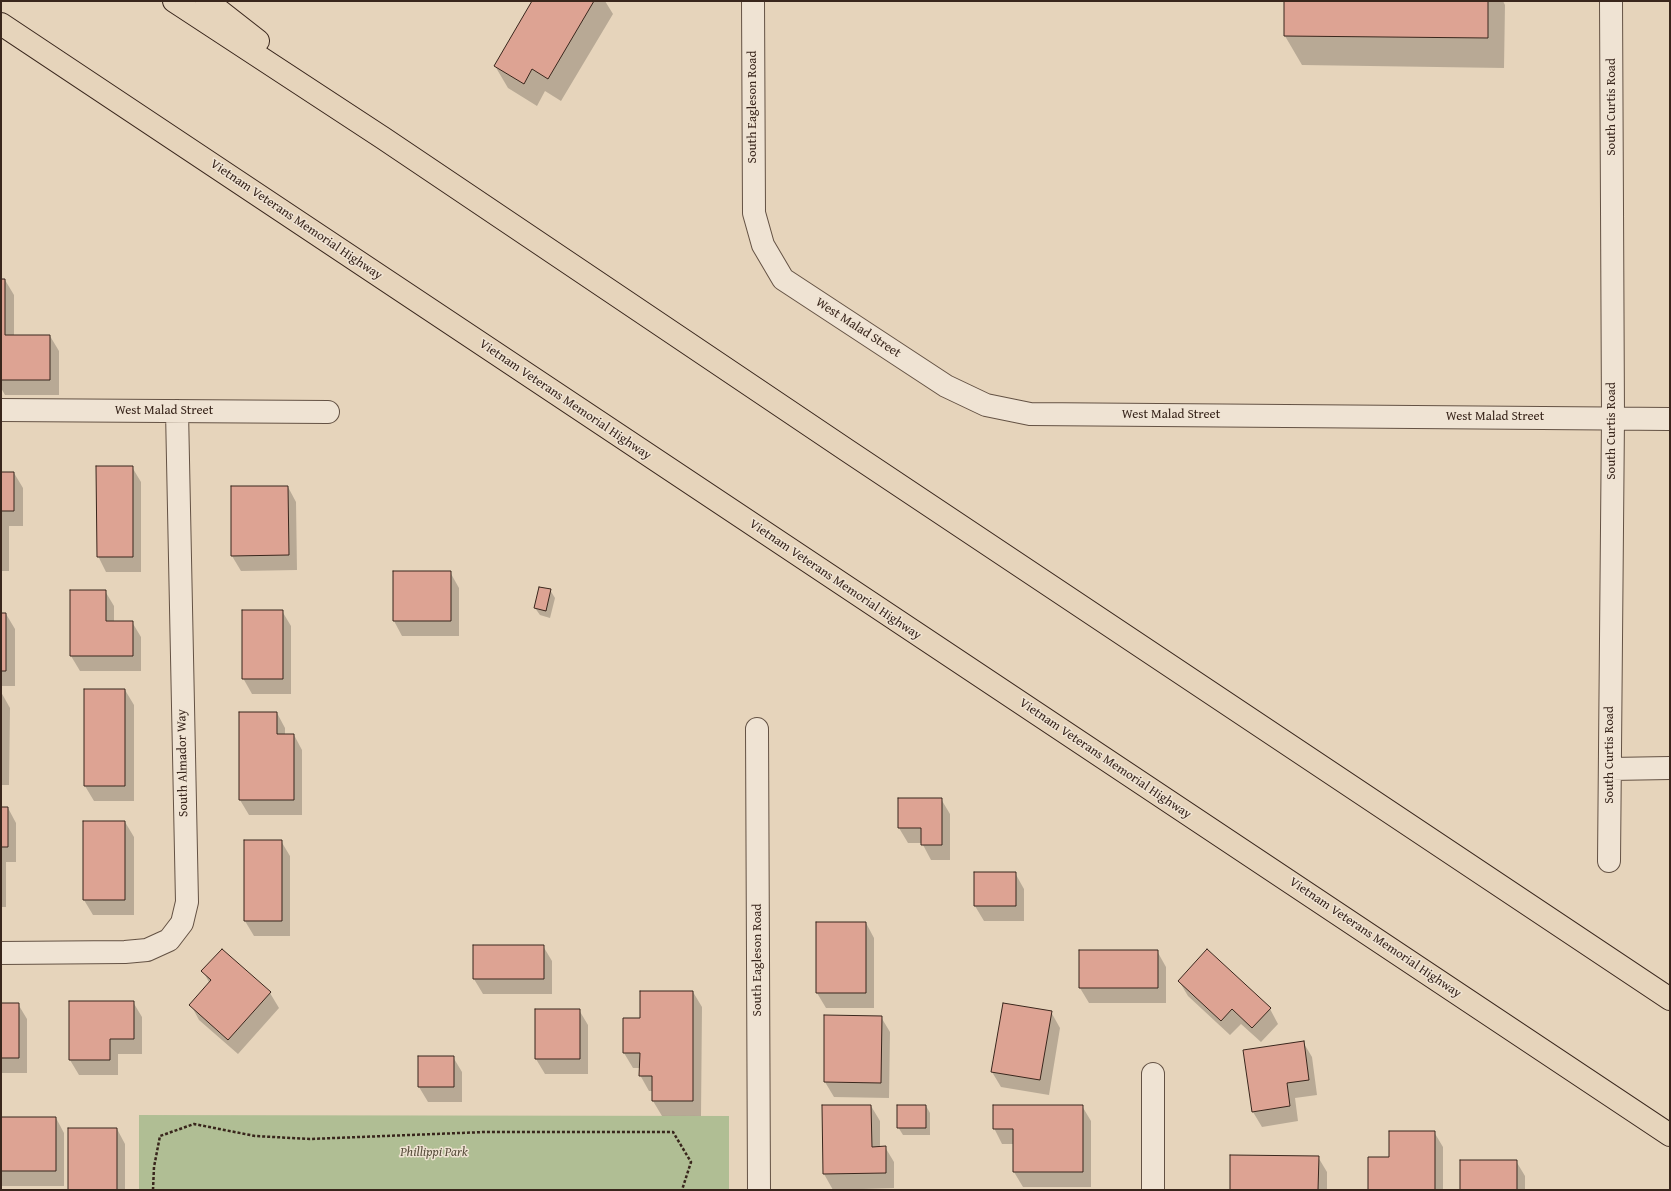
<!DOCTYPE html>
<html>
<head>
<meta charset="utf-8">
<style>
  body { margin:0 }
  #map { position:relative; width:1671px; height:1191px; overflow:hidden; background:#e6d4bb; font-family:"Gentium Book Plus",serif }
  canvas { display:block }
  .frame { position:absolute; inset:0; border:2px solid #39261c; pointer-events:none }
</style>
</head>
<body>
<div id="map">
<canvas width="1671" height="1191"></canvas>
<div class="frame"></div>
</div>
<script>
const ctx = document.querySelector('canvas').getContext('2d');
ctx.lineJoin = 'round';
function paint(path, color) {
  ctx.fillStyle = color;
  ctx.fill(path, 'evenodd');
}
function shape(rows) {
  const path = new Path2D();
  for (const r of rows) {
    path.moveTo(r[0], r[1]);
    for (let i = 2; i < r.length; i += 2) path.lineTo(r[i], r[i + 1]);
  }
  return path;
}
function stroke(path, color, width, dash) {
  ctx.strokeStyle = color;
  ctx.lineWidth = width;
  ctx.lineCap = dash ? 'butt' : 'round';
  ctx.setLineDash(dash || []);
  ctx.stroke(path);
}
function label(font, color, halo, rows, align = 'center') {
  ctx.font = font + ' "Gentium Book Plus",serif';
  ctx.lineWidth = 3;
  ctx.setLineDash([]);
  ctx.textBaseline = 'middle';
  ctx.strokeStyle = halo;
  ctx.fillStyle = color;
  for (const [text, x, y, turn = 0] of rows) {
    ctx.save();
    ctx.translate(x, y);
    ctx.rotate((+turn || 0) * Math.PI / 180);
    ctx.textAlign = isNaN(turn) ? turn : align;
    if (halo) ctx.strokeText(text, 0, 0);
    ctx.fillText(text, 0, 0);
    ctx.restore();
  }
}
paint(shape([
  [139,1115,729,1116,729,1190,139,1190]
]), '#b0be94');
paint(shape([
  [533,1,605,1,613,14,561,101,545,91,537,106,508,88,495,66],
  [1285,1,1503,1,1505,5,1504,68,1302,65,1285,36],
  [1,280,5,280,14,295,14,336,50,336,59,351,59,395,5,395,1,388],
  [132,467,141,482,141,572,106,572,98,556],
  [1,473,14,473,23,488,23,526,9,526,9,571,1,571],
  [288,487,296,502,297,570,241,571,232,556],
  [450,572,459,588,459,636,402,636,394,621],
  [550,590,555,598,550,618,540,615,535,608],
  [105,591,114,606,114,622,132,622,141,637,141,671,80,671,71,656],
  [282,611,291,626,291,694,252,694,243,678],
  [1,614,6,614,15,629,15,686,1,686],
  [85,690,125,690,134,705,134,801,94,801,85,786],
  [1,692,10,708,9,785,1,785],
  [277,713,285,728,285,735,294,735,302,750,302,815,249,815,240,800],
  [899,799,941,799,950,814,950,860,931,860,922,843,908,843,899,828],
  [1,808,8,808,16,823,16,862,6,862,6,907,1,907],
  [84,822,125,822,134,837,134,915,93,915,84,900],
  [281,841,290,856,290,936,254,936,245,921],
  [975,873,1015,873,1024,889,1024,921,984,921,975,906],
  [866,923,874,938,874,1008,826,1008,817,993],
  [543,946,552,961,552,994,483,994,474,979],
  [1157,951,1166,967,1166,1003,1089,1003,1080,988],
  [203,971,270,993,279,1008,238,1054,199,1020,191,1005,210,984],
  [1179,981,1270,1009,1278,1024,1261,1042,1241,1024,1230,1035,1188,996],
  [693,992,702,1007,701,1116,662,1116,653,1101,653,1091,649,1091,640,1075,640,1068,633,1068,624,1053,641,1019],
  [133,1002,142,1017,142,1054,118,1054,118,1075,79,1075,70,1060],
  [1,1004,18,1004,27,1019,27,1073,1,1073],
  [579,1010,588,1025,588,1074,545,1074,536,1059],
  [1051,1012,1060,1028,1049,1095,1001,1087,992,1072],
  [825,1016,881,1017,890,1032,889,1098,834,1097,825,1082],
  [1303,1042,1312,1057,1317,1095,1295,1098,1298,1121,1262,1127,1253,1112],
  [419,1057,453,1057,462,1072,462,1102,428,1102,419,1087],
  [871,1106,880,1121,880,1147,885,1147,894,1162,894,1188,833,1190,824,1174],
  [926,1106,930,1113,930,1135,903,1135,898,1127],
  [1082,1106,1091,1121,1091,1187,1023,1187,1014,1172,1014,1144,1002,1144,994,1128],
  [1,1118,56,1118,64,1133,64,1186,1,1186],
  [117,1129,125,1144,125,1190,69,1190],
  [1434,1132,1443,1147,1443,1190,1369,1190,1390,1158],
  [1318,1157,1327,1172,1327,1190,1231,1190],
  [1516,1161,1525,1176,1525,1190,1461,1190]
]), '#0003');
const building = shape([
  [532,1,594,1,548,79,532,69,524,84,494,66,532,1],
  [1284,1,1488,1,1488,38,1284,36,1284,1],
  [1,279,5,279,5,335,50,335,50,380,1,380,1,279],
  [96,466,133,466,133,557,97,557,96,466],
  [1,472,14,472,14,511,1,511,1,472],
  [231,486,288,486,289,555,231,556,231,486],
  [393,571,451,571,451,621,393,621,393,571],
  [539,587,551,589,546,611,534,608,539,587],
  [70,590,106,590,106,621,133,621,133,656,70,656,70,590],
  [242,610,283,610,283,679,242,679,242,610],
  [1,613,6,613,6,671,1,671,1,613],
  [84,689,125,689,125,786,84,786,84,689],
  [239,712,277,712,277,734,294,734,294,800,239,800,239,712],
  [898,798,942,798,942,845,921,845,921,828,898,828,898,798],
  [1,807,8,807,8,847,1,847,1,807],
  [83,821,125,821,125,900,83,900,83,821],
  [244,840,282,840,282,921,244,921,244,840],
  [974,872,1016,872,1016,906,974,906,974,872],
  [816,922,866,922,866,993,816,993,816,922],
  [473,945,544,945,544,979,473,979,473,945],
  [222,949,271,992,228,1040,189,1005,211,980,201,971,222,949],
  [1207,949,1271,1008,1252,1028,1232,1009,1221,1021,1178,981,1207,949],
  [1079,950,1158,950,1158,988,1079,988,1079,950],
  [640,991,693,991,693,1101,652,1101,652,1076,639,1076,640,1053,623,1053,623,1018,640,1018,640,991],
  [69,1001,134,1001,134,1039,110,1039,110,1060,69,1060,69,1001],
  [1,1003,19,1003,19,1058,1,1058,1,1003],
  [1003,1003,1052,1011,1040,1080,991,1072,1003,1003],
  [535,1009,580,1009,580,1059,535,1059,535,1009],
  [824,1015,882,1016,881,1083,824,1082,824,1015],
  [1304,1041,1309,1080,1287,1083,1290,1106,1252,1112,1243,1050,1304,1041],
  [418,1056,454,1056,454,1087,418,1087,418,1056],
  [822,1105,871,1105,872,1147,886,1146,886,1173,823,1174,822,1105],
  [897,1105,926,1105,926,1128,897,1128,897,1105],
  [993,1105,1083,1105,1083,1172,1013,1172,1013,1129,993,1129,993,1105],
  [1,1117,56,1117,56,1171,1,1171,1,1117],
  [68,1128,117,1128,117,1190,68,1190,68,1128],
  [1389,1131,1435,1131,1435,1190,1368,1190,1368,1157,1389,1157,1389,1131],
  [1230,1155,1319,1156,1318,1190,1230,1190,1230,1155],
  [1460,1160,1517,1160,1517,1190,1460,1190,1460,1160]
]);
paint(building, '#dda393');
stroke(building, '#39261c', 1);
const minor = shape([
  [753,1,754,213,763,245,783,279,946,386,986,405,1030,414,1670,419],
  [1,410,328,412],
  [757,729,759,1190],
  [1610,769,1670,768],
  [1609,861,1613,417,1611,1],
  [1,953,125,952,147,950,169,940,182,923,187,902,177,411],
  [1153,1074,1153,1190]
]);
const highway = shape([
  [174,1,383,138,848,451,1670,999],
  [207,1,258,41],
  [1,24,1670,1135]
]);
stroke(minor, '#645244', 24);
stroke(highway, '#39261c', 24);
stroke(shape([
  [153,1190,154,1167,160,1136,194,1124,255,1136,310,1139,485,1132,673,1132,691,1162,682,1190]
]), '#39261c', 2.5, [3, 2]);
stroke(minor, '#efe3d3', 22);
stroke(highway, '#e6d4bb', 22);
label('13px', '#39261c', '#efe3d3', [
  ["South Eagleson Road",753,107,-90],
  ["South Curtis Road",1612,107,-90],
  ["Vietnam Veterans Memorial Highway",296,220,34],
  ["West Malad Street",858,328,33],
  ["Vietnam Veterans Memorial Highway",565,400,34],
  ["West Malad Street",164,411],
  ["West Malad Street",1171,415],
  ["West Malad Street",1495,417],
  ["South Curtis Road",1612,431,-90],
  ["Vietnam Veterans Memorial Highway",835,580,34],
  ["South Curtis Road",1610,755,-90],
  ["Vietnam Veterans Memorial Highway",1105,759,34],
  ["South Almador Way",183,763,-91],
  ["Vietnam Veterans Memorial Highway",1375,938,34],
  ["South Eagleson Road",758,960,-90]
]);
label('italic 13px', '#574c3a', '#efe3d3', [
  ["Phillippi Park",434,1153]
]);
</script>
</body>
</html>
